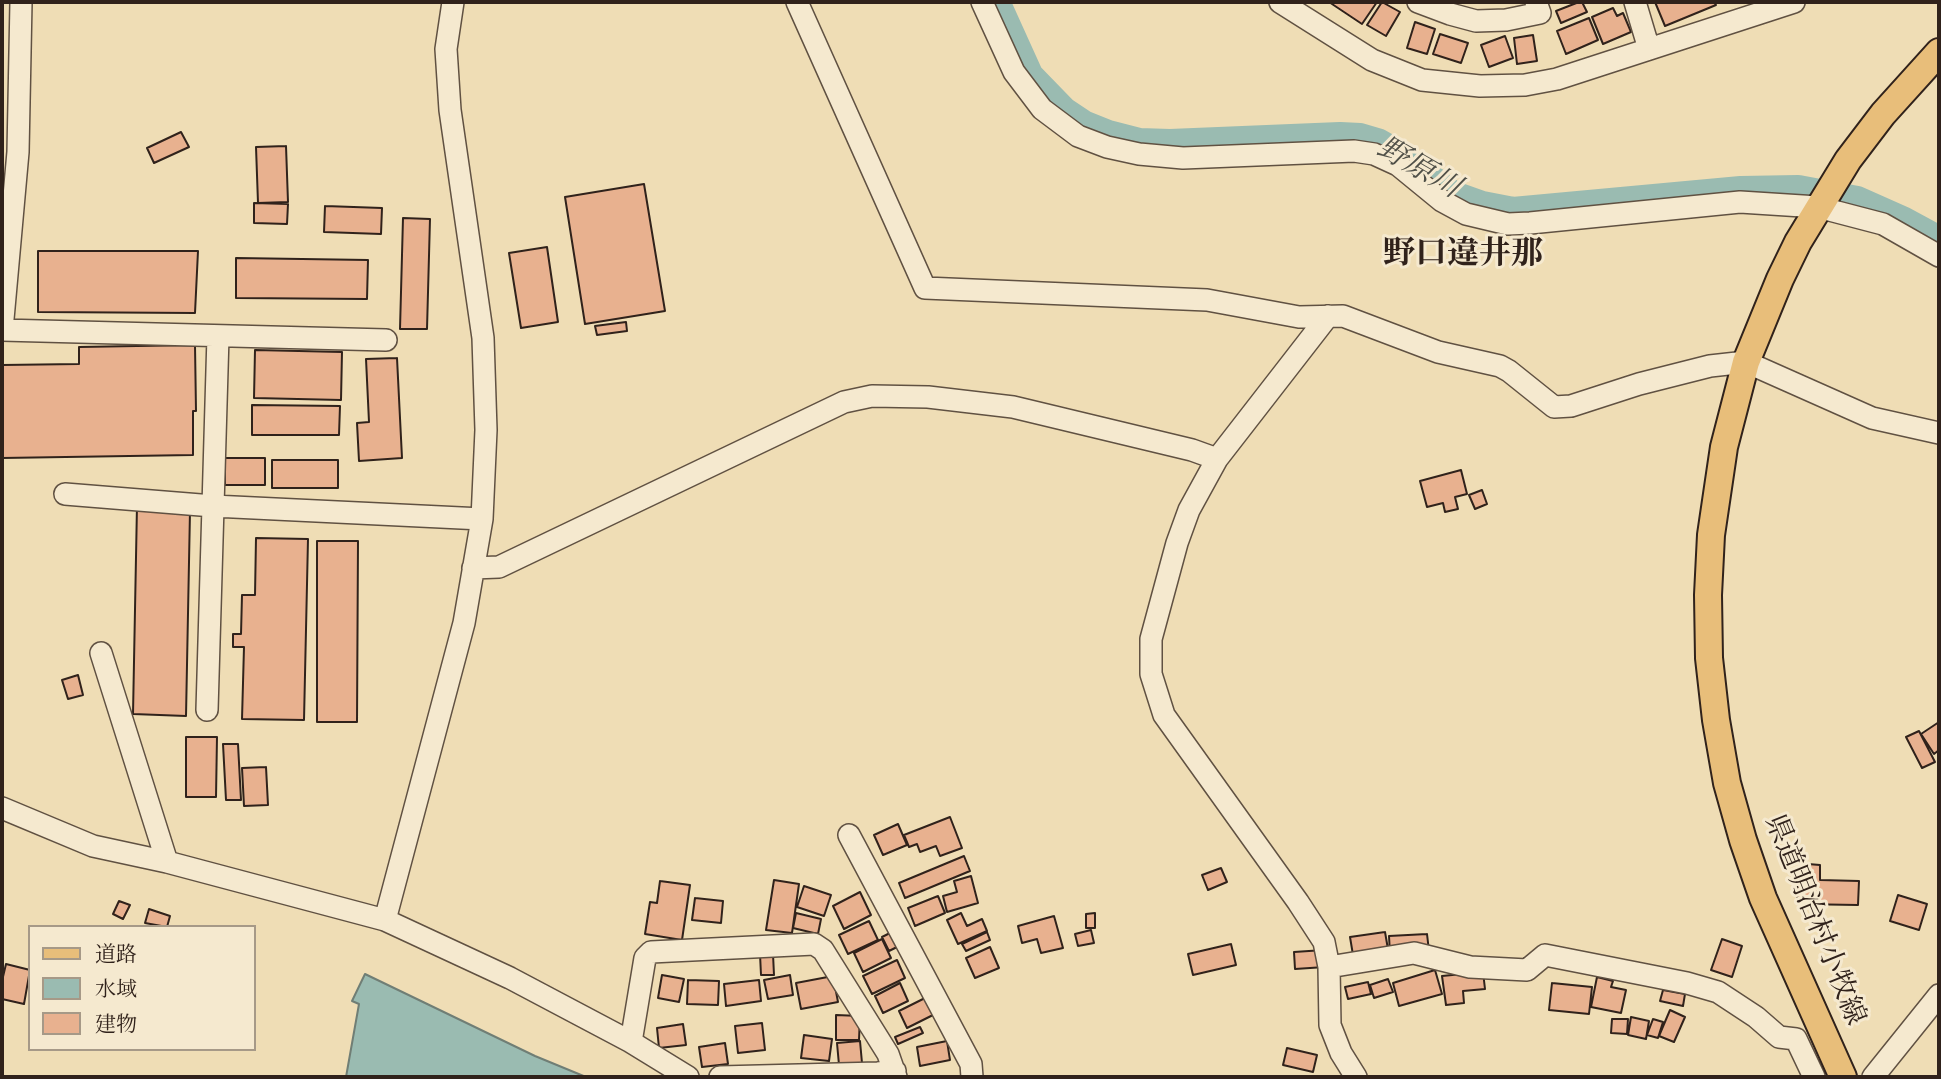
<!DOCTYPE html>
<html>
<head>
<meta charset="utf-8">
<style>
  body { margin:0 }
  #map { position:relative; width:1941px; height:1079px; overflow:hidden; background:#efddb5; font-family:"Sorts Mill Goudy","Noto Serif JP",serif }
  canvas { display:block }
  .frame { position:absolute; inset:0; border:4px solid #30221b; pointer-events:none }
  .legend { position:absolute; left:28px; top:925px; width:228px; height:126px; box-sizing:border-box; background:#f5e9cf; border:2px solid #a69987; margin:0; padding:9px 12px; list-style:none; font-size:21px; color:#30221b }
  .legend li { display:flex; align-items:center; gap:14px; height:35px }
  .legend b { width:35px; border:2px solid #a69987 }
</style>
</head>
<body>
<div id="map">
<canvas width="1941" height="1079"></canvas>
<div class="frame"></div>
<ul class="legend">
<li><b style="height:9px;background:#e8be7a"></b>道路</li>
<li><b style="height:19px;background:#9abbb1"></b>水域</li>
<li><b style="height:19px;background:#e8b18f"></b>建物</li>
</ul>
</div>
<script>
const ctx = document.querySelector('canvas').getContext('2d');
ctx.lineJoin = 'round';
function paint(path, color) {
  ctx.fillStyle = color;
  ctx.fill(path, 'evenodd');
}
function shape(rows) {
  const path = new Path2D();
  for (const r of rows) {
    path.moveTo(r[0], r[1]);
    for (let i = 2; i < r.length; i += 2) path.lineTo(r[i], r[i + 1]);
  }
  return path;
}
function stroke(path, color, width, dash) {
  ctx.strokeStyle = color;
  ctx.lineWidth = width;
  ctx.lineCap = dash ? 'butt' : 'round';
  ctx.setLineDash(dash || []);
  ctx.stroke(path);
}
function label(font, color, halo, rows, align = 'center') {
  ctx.font = font + ' "Sorts Mill Goudy","Noto Serif JP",serif';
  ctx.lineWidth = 6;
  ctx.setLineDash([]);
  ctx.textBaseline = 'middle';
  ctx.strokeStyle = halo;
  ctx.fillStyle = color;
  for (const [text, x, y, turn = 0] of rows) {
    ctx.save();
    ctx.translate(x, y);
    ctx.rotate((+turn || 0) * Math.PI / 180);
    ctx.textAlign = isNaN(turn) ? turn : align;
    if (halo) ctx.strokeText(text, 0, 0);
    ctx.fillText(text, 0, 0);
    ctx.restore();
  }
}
const water = shape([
  [365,974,535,1056,586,1077,346,1077,359,1004,352,1001,365,974]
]);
paint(water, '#9abbb1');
stroke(water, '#707e75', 2);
stroke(shape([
  [994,2,1028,77,1062,112,1083,126,1108,136,1139,144,1170,145,1340,138,1360,139,1377,144,1400,157,1451,196,1482,207,1513,213,1741,192,1798,191,1857,202,1902,222,1939,242]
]), '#9abbb1', 32);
const building = shape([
  [1329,2,1377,2,1362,24,1329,2],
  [1382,2,1400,12,1386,36,1367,25,1382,2],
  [1579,2,1582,2,1587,12,1561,23,1556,11,1579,2],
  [1655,2,1714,2,1716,5,1665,26,1655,2],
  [1613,8,1617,16,1623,13,1631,32,1603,44,1592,17,1613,8],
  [1589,18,1598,40,1566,54,1557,31,1589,18],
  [1415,22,1435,29,1427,54,1407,48,1415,22],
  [1440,34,1468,43,1461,63,1433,54,1440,34],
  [1533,35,1537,61,1517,64,1514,38,1533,35],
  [1505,36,1513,58,1489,67,1481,45,1505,36],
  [181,132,189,147,154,163,147,148,181,132],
  [286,146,288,202,258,203,256,147,286,146],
  [644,184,665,311,585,324,565,197,644,184],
  [254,203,288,204,287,224,254,223,254,203],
  [325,206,382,208,381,234,324,232,325,206],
  [403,218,430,219,427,329,400,329,403,218],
  [547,247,558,322,521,328,509,253,547,247],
  [38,251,198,251,195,313,38,312,38,251],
  [236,258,368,260,367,299,236,298,236,258],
  [626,322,627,331,597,335,595,326,626,322],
  [195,345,196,411,193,411,193,455,2,458,2,365,79,364,79,347,195,345],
  [255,350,342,352,341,400,254,398,255,350],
  [397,358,402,458,359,461,357,423,369,422,366,359,397,358],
  [252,405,340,406,339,435,252,435,252,405],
  [225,458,265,458,265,485,225,485,225,458],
  [272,460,338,460,338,488,272,488,272,460],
  [1461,470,1467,494,1455,497,1458,509,1445,512,1443,503,1427,507,1420,481,1461,470],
  [1482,490,1487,504,1475,509,1469,495,1482,490],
  [137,505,190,511,186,716,133,714,137,505],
  [256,538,308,539,304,720,242,719,244,647,233,647,233,634,241,634,242,595,255,595,256,538],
  [317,541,358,541,357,722,317,722,317,541],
  [78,675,83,695,68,699,62,680,78,675],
  [1939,722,1939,750,1934,754,1921,734,1939,722],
  [1919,731,1935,762,1922,768,1906,737,1919,731],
  [186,737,217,737,216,797,186,797,186,737],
  [223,744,238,744,241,800,226,800,223,744],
  [266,767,268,805,244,806,242,768,266,767],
  [950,817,962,848,940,856,936,846,920,852,917,844,909,847,904,835,950,817],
  [898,824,907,845,883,855,874,835,898,824],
  [964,856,970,871,905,898,899,883,964,856],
  [1808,864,1820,865,1820,880,1859,881,1858,905,1797,904,1798,878,1807,878,1808,864],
  [1221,868,1227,882,1208,890,1202,875,1221,868],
  [971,876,978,903,947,912,943,896,957,892,954,881,971,876],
  [774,880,799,884,792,933,766,930,774,880],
  [660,881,690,885,682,940,645,934,650,902,657,903,660,881],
  [804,886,831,895,824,916,797,907,804,886],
  [860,892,871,915,844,929,833,906,860,892],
  [1898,895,1927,904,1919,930,1890,921,1898,895],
  [938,896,945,913,915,926,908,908,938,896],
  [695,898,723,901,721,923,692,920,695,898],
  [119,901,130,905,123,919,113,914,119,901],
  [149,909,170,916,167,927,145,923,149,909],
  [796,913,821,919,818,934,793,928,796,913],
  [961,913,967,926,982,919,987,931,958,944,947,920,961,913],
  [1095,913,1095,928,1086,928,1086,914,1095,913],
  [1054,916,1063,948,1041,953,1037,939,1022,943,1018,926,1054,916],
  [869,921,878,940,848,954,839,935,869,921],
  [1091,930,1094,943,1078,946,1075,934,1091,930],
  [894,931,901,945,889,951,882,937,894,931],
  [987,932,990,940,966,951,962,944,987,932],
  [1385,932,1389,955,1354,961,1350,937,1385,932],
  [1427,934,1429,951,1390,954,1389,936,1427,934],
  [882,939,891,958,863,972,854,953,882,939],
  [1722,939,1742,946,1732,977,1711,970,1722,939],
  [1231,944,1236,965,1193,975,1188,954,1231,944],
  [990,947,999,968,975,978,966,958,990,947],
  [1324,950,1325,967,1295,969,1294,952,1324,950],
  [760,954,773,954,774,975,761,975,760,954],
  [897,960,905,978,872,994,863,976,897,960],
  [6,964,30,970,24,1004,2,999,2,981,6,964],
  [1435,970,1442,994,1399,1006,1393,983,1435,970],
  [1483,972,1485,989,1463,991,1464,1003,1446,1005,1442,976,1483,972],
  [662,975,684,979,679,1002,658,998,662,975],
  [790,975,793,995,768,999,764,980,790,975],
  [833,976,838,1002,801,1009,796,983,833,976],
  [1597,977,1613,981,1611,987,1626,990,1621,1013,1591,1007,1597,977],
  [1388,979,1393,992,1374,998,1370,985,1388,979],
  [688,980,719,981,718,1005,687,1004,688,980],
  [759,980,761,1001,726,1006,724,984,759,980],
  [1368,982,1371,994,1348,999,1345,987,1368,982],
  [900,983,908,1001,883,1013,875,996,900,983],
  [1552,983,1592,987,1589,1014,1549,1010,1552,983],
  [1663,990,1685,994,1683,1006,1660,1001,1663,990],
  [925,998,933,1015,907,1028,899,1011,925,998],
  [1670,1010,1685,1017,1674,1042,1659,1036,1670,1010],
  [836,1015,860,1016,859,1040,836,1040,836,1015],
  [1631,1017,1649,1021,1646,1039,1628,1035,1631,1017],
  [1612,1019,1628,1019,1627,1034,1611,1033,1612,1019],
  [1653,1019,1663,1022,1658,1038,1647,1035,1653,1019],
  [762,1023,765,1050,738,1053,735,1026,762,1023],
  [683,1024,686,1045,659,1048,657,1028,683,1024],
  [920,1027,923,1033,898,1044,895,1037,920,1027],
  [804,1035,832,1039,829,1061,801,1058,804,1035],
  [860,1041,862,1063,839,1065,837,1043,860,1041],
  [947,1041,950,1060,920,1066,917,1047,947,1041],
  [725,1043,728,1064,702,1067,699,1047,725,1043],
  [1287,1048,1317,1055,1313,1072,1283,1065,1287,1048]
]);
paint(building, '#e8b18f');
stroke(building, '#30221b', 2);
const minor = shape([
  [21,2,18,152,2,330,386,340],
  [797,2,925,288,1207,300,1299,317,1343,316,1438,352,1500,366,1509,371,1554,407,1571,406,1639,384,1710,366,1746,362,1872,418,1939,433],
  [982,2,1014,72,1042,109,1078,136,1107,147,1139,154,1183,158,1354,151,1374,154,1398,165,1442,201,1466,214,1508,224,1530,223,1740,202,1818,207,1883,224,1939,256],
  [1280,2,1372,60,1422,80,1480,86,1525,85,1557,79,1794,2],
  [1418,2,1450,14,1476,21,1506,20,1540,13,1536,2],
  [1635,2,1649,49],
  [1328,316,1217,459,1189,510,1177,543,1151,639,1151,674,1164,715,1298,902,1324,942,1329,967,1330,1025,1341,1053,1356,1077],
  [65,494,213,506,218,336],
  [473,568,499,567,844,402,872,396,928,397,1013,407,1192,450,1217,459],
  [101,653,167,862],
  [207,710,213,506,482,519],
  [2,808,93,846,167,862,385,920,510,978,631,1042,688,1077],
  [849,835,971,1064,972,1077],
  [385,920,464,623,482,519,486,430,483,338,450,110,446,49,453,2],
  [1329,967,1414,953,1470,967,1527,970,1545,955,1687,983,1718,992,1756,1017,1779,1037,1796,1039,1814,1077],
  [631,1042,645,958,651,952,814,944,823,950,888,1054,896,1077],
  [720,1077,878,1073,895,1071],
  [1873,1077,1939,995]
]);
const major = shape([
  [1843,1077,1763,898,1743,840,1727,783,1716,720,1709,658,1708,595,1711,535,1724,447,1746,362,1780,279,1798,242,1848,160,1883,114,1939,52]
]);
stroke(minor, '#605142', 24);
stroke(major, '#30221b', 30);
stroke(minor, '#f5e9cf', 21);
stroke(major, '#e8be7a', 26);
label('28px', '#30221b', '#f5e9cf', [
  ["県道明治村小牧線",1812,921,68]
]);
label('italic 30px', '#505048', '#f5e9cf', [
  ["野原川",1417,171,30]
]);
label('bold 32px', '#30221b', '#f5e9cf', [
  ["野口違井那",1463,258]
]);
</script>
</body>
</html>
